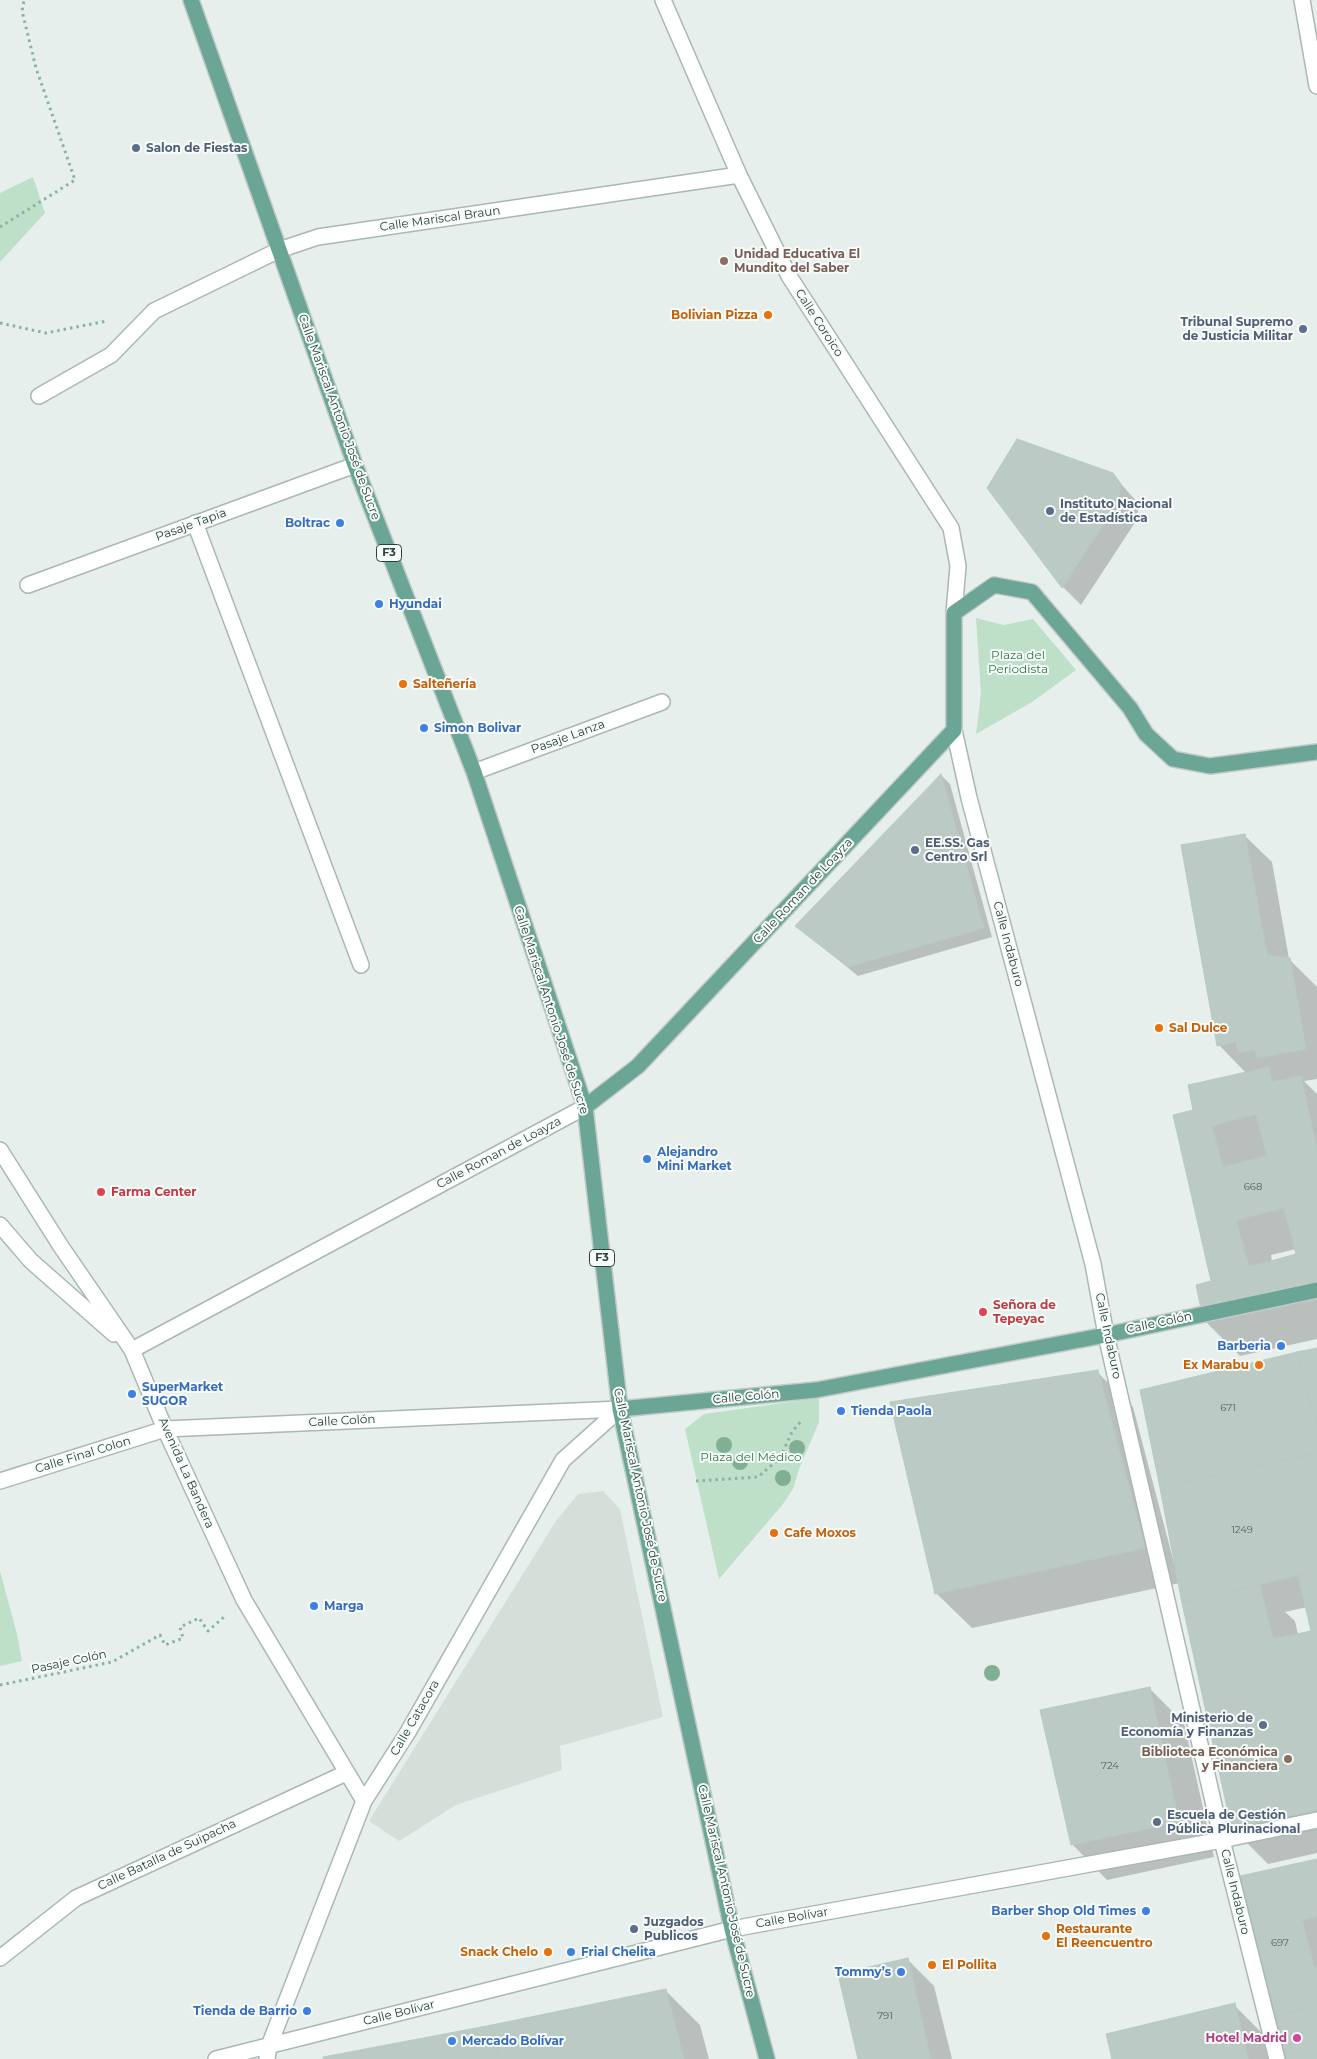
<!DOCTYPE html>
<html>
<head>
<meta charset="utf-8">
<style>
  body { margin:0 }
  canvas { display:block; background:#e6efeb }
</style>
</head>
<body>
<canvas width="1317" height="2059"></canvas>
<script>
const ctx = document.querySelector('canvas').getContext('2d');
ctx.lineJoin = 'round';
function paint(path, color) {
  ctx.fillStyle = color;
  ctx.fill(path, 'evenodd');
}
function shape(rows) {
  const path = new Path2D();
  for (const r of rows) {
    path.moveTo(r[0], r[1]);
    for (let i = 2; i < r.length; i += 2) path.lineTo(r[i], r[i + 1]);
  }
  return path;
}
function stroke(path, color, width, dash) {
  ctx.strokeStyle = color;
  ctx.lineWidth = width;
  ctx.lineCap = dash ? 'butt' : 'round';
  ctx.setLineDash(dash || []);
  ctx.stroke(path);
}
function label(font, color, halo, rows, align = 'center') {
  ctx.font = font + ' Montserrat,sans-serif';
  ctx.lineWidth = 4;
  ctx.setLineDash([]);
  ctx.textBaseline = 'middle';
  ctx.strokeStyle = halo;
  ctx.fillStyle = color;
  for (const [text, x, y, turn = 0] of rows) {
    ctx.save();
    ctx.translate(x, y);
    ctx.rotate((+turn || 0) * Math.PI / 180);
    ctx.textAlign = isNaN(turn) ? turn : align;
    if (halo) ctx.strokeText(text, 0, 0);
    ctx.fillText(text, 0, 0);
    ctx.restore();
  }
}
paint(shape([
  [603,1491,620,1509,663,1717,560,1746,562,1770,456,1805,399,1841,369,1821,556,1521,578,1494]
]), '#d4dfda');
paint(shape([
  [33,177,45,213,0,262,0,193],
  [976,618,1004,625,1033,619,1076,670,1032,702,976,734,981,694],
  [819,1398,819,1422,799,1469,793,1489,783,1504,719,1579,685,1429,704,1414],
  [0,1571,17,1634,22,1661,0,1666]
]), '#bfe0c8');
paint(shape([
  [1112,474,1139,504,1136,521,1081,605,1063,587,988,488],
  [941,775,950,784,992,937,858,976,797,926],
  [1244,835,1272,862,1289,959,1317,987,1317,1079,1304,1081,1317,1094,1317,1339,1240,1356,1205,1321,1213,1282,1195,1111,1246,1073,1219,1045],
  [1296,1249,1298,1255,1272,1262,1271,1255],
  [1317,1350,1317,1853,1268,1864,1233,1829,1180,1583,972,1628,936,1593,1097,1372,1133,1407,1174,1563,1176,1562],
  [1307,1607,1312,1632,1298,1635,1295,1621,1285,1612],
  [1149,1688,1184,1723,1214,1857,1107,1880,1072,1844],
  [1317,1861,1317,2059,1285,2059,1273,2017],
  [907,1959,934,1986,952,2059,859,2059],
  [665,1990,700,2025,709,2059,325,2059],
  [1234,2005,1261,2032,1268,2059,1113,2059]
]), '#0003');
const building = shape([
  [1017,439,1113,473,1121,484,1118,502,1062,588,987,488,1017,439],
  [941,774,984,928,848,967,795,926,941,774],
  [1245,834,1267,955,1290,958,1306,1049,1257,1058,1255,1050,1238,1053,1236,1042,1217,1046,1181,845,1245,834],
  [1269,1067,1272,1082,1301,1076,1317,1148,1317,1297,1204,1322,1196,1285,1211,1281,1173,1115,1193,1110,1188,1085,1269,1067],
  [1256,1114,1267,1156,1223,1167,1212,1126,1256,1114],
  [1284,1208,1296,1254,1249,1267,1236,1220,1284,1208],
  [1317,1348,1317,1426,1297,1352,1317,1348],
  [1297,1352,1317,1426,1317,1453,1160,1488,1140,1390,1297,1352],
  [1098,1370,1145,1548,935,1594,890,1402,1098,1370],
  [1317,1453,1317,1571,1182,1603,1160,1488,1317,1453],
  [1317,1571,1317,1810,1232,1830,1182,1603,1260,1585,1273,1639,1311,1631,1298,1575,1317,1571],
  [1150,1687,1179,1822,1071,1845,1040,1710,1150,1687],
  [1317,1859,1317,1917,1302,1920,1314,1967,1317,1966,1317,2005,1272,2017,1235,1884,1240,1876,1317,1859],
  [908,1958,931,2059,858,2059,838,1974,908,1958],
  [666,1989,684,2059,499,2059,492,2025,666,1989],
  [1235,2003,1248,2059,1112,2059,1106,2034,1235,2003],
  [1317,2005,1317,2059,1284,2059,1272,2017,1317,2005],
  [492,2025,499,2059,323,2059,323,2057,492,2025]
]);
paint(building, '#bbcac4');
stroke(building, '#b8c9c2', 1);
const minor = shape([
  [663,0,739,175,789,276,951,528,958,566,954,613],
  [1302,0,1317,86],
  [39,396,111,355,154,311,279,250,318,237,739,175],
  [195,523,361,965],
  [28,585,355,465],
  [954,730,969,798,1093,1264,1106,1335,1222,1840,1277,2059],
  [474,772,662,702],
  [0,1150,60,1245,132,1350,165,1429,244,1600,364,1801],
  [0,1225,31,1261,114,1334],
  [132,1350,585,1107],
  [0,1481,165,1429,620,1409],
  [0,1958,76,1898,346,1773],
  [216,2059,732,1929,1222,1840,1317,1820],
  [267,2059,269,2046,364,1801,408,1732,563,1460,620,1409]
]);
const major = shape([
  [191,0,355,465,474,772,585,1107,620,1409,732,1929,767,2059],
  [585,1107,638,1066,954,730,954,613,994,585,1032,592,1130,708,1146,734,1173,759,1210,766,1317,752],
  [620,1409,816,1390,1106,1335,1317,1290]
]);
stroke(minor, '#a8b8b2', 18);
stroke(major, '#c2cac8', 18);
stroke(shape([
  [0,227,75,180,36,68,22,11,24,0],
  [0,323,46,333,107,321],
  [696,1481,758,1477,780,1458,792,1432,802,1420],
  [0,1685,112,1662,160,1635,165,1645,183,1638,180,1627,199,1618,208,1631,224,1617]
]), '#86b3a5', 3, [2.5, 4]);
stroke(minor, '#fff', 15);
stroke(major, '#6aa596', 15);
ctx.fillStyle = '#80af93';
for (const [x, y] of [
  [724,1445],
  [797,1448],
  [740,1462],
  [783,1478],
  [992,1673]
]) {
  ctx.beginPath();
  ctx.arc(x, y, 8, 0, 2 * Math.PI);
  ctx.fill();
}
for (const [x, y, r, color] of [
  [136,148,5,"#5c6f8a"],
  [724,261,5,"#8d6e63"],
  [768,315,5,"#e8710a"],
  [1303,329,5,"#5c6f8a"],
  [1050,511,5,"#5c6f8a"],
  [340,523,5,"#3f7fe0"],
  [379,604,5,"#3f7fe0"],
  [403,684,5,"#e8710a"],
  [424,728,5,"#3f7fe0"],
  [915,850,5,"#5c6f8a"],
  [1159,1028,5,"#e8710a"],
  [647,1159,5,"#3f7fe0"],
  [101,1192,5,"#e0444e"],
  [983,1312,5,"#e0444e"],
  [1281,1346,5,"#3f7fe0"],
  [1259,1365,5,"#e8710a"],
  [132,1394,5,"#3f7fe0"],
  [841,1411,5,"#3f7fe0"],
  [774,1533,5,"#e8710a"],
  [314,1606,5,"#3f7fe0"],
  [1263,1725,5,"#5c6f8a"],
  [1288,1759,5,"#8d6e63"],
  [1157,1822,5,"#5c6f8a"],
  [1146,1911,5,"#3f7fe0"],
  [634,1929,5,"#5c6f8a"],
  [1046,1936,5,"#e8710a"],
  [548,1952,5,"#e8710a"],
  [571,1952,5,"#3f7fe0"],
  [932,1965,5,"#e8710a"],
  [901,1972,5,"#3f7fe0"],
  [307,2011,5,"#3f7fe0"],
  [1297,2038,5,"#d1479c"],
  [452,2041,5,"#3f7fe0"]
]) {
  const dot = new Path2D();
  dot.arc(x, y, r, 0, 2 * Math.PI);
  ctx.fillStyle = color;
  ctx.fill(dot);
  stroke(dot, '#f7fbf9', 2);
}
label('10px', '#4a645c', null, [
  ["668",1253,1187],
  ["671",1228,1408],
  ["1249",1242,1530],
  ["724",1110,1766],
  ["697",1280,1943],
  ["791",885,2016]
]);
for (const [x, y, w] of [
  [389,553,25],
  [602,1258,25]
]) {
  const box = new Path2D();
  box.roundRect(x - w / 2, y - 8.5, w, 17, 4);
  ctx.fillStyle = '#f7fbf9';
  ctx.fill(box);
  stroke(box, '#24423a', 1);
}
label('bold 11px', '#24423a', null, [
  ["F3",389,553],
  ["F3",602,1258]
]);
label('bold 12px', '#4e5e75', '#f7fbf9', [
  ["Salon de Fiestas",146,148],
  ["Tribunal Supremo",1293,322,"right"],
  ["de Justicia Militar",1293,336,"right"],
  ["Instituto Nacional",1060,504],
  ["de Estadística",1060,518],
  ["EE.SS. Gas",925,843],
  ["Centro Srl",925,857],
  ["Ministerio de",1253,1718,"right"],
  ["Economía y Finanzas",1253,1732,"right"],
  ["Escuela de Gestión",1167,1815],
  ["Pública Plurinacional",1167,1829],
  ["Juzgados",644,1922],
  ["Publicos",644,1936]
], 'left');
label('12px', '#24423a', '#f7fbf9', [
  ["Calle Mariscal Braun",440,219,-8],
  ["Calle Coroico",819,323,57],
  ["Calle Mariscal Antonio José de Sucre",339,417,70],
  ["Pasaje Tapia",191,525,-20],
  ["Pasaje Lanza",568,737,-20],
  ["Calle Roman de Loayza",803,891,-47],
  ["Calle Indaburo",1008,944,75],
  ["Calle Mariscal Antonio José de Sucre",551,1010,72],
  ["Calle Roman de Loayza",499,1153,-28],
  ["Calle Colón",1159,1323,-12],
  ["Calle Indaburo",1108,1336,78],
  ["Calle Colón",746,1397,-5],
  ["Calle Colón",342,1421,-3],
  ["Calle Final Colon",83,1455,-17],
  ["Avenida La Bandera",186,1473,66],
  ["Calle Mariscal Antonio José de Sucre",640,1495,78],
  ["Pasaje Colón",69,1662,-12],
  ["Calle Catacora",415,1718,-60],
  ["Calle Batalla de Suipacha",167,1855,-25],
  ["Calle Mariscal Antonio José de Sucre",726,1891,77],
  ["Calle Indaburo",1235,1892,76],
  ["Calle Bolívar",792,1918,-10],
  ["Calle Bolívar",399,2013,-14]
]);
label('bold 12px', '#785e54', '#f7fbf9', [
  ["Unidad Educativa El",734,254],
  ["Mundito del Saber",734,268],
  ["Biblioteca Económica",1278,1752,"right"],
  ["y Financiera",1278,1766,"right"]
], 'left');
label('bold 12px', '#c56008', '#f7fbf9', [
  ["Bolivian Pizza",758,315,"right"],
  ["Salteñería",413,684],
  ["Sal Dulce",1169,1028],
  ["Ex Marabu",1249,1365,"right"],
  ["Cafe Moxos",784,1533],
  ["Restaurante",1056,1929],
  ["El Reencuentro",1056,1943],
  ["Snack Chelo",538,1952,"right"],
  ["El Pollita",942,1965]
], 'left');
label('bold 12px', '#366cbe', '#f7fbf9', [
  ["Boltrac",330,523,"right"],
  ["Hyundai",389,604],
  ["Simon Bolivar",434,728],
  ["Alejandro",657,1152],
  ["Mini Market",657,1166],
  ["Barberia",1271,1346,"right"],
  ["SuperMarket",142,1387],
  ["SUGOR",142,1401],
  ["Tienda Paola",851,1411],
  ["Marga",324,1606],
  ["Barber Shop Old Times",1136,1911,"right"],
  ["Frial Chelita",581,1952],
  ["Tommy’s",891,1972,"right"],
  ["Tienda de Barrio",297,2011,"right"],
  ["Mercado Bolívar",462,2041]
], 'left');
label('12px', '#2d7a4b', '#f7fbf9', [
  ["Plaza del",1018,655],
  ["Periodista",1018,669],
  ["Plaza del Médico",751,1457]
]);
label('bold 12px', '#be3a42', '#f7fbf9', [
  ["Farma Center",111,1192],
  ["Señora de",993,1305],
  ["Tepeyac",993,1319]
], 'left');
label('bold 12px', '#b23c85', '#f7fbf9', [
  ["Hotel Madrid",1287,2038]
], 'right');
</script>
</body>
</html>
